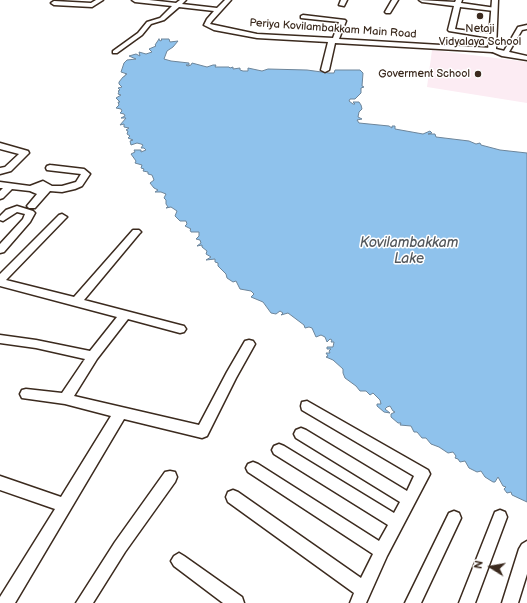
<!DOCTYPE html>
<html>
<head>
<meta charset="utf-8">
<style>
  body { margin:0 }
  #map { position:relative; width:527px; height:603px; overflow:hidden; background:#fff; font-family:"Balsamiq Sans",sans-serif }
  canvas { display:block }
  .north { position:absolute; left:471px; top:547px; width:40px; height:40px; -webkit-text-stroke:3px #fff; paint-order:stroke; rotate:281deg; font-size:11px; font-weight:700; line-height:16px; text-align:center; color:#3b2a1e }
  .north::after { content:''; display:block; margin:auto; width:14px; height:18px; background:#3b2a1e; clip-path:polygon(50% 0,100% 100%,50% 72%,0 100%) }
</style>
</head>
<body>
<div id="map">
<canvas width="527" height="603"></canvas>
<div class="north">N</div>
</div>
<script>
const ctx = document.querySelector('canvas').getContext('2d');
ctx.lineJoin = 'round';
function paint(path, color) {
  ctx.fillStyle = color;
  ctx.fill(path, 'evenodd');
}
function shape(rows) {
  const path = new Path2D();
  for (const r of rows) {
    path.moveTo(r[0], r[1]);
    for (let i = 2; i < r.length; i += 2) path.lineTo(r[i], r[i + 1]);
  }
  return path;
}
function stroke(path, color, width, dash) {
  ctx.strokeStyle = color;
  ctx.lineWidth = width;
  ctx.lineCap = dash ? 'butt' : 'round';
  ctx.setLineDash(dash || []);
  ctx.stroke(path);
}
function label(font, color, halo, rows, align = 'center') {
  ctx.font = font + ' "Balsamiq Sans",sans-serif';
  ctx.lineWidth = 3;
  ctx.setLineDash([]);
  ctx.textBaseline = 'middle';
  ctx.strokeStyle = halo;
  ctx.fillStyle = color;
  for (const [text, x, y, turn = 0] of rows) {
    ctx.save();
    ctx.translate(x, y);
    ctx.rotate((+turn || 0) * Math.PI / 180);
    ctx.textAlign = isNaN(turn) ? turn : align;
    if (halo) ctx.strokeText(text, 0, 0);
    ctx.fillText(text, 0, 0);
    ctx.restore();
  }
}
paint(shape([
  [432,50,527,62,527,103,427,87]
]), '#fcecf3');
const water = shape([
  [159,39,160,41,162,40,161,39,169,39,170,42,178,41,173,47,167,51,164,59,171,61,189,63,189,65,186,65,188,66,191,65,192,63,207,67,213,65,216,65,215,67,229,67,230,68,233,67,233,69,240,68,240,70,243,71,248,71,248,68,262,71,268,69,307,70,329,73,334,73,335,70,360,70,363,73,362,86,364,87,361,88,361,93,355,99,350,99,349,101,353,104,355,104,353,102,359,102,361,105,362,109,359,112,358,117,362,119,357,120,359,123,389,126,392,128,392,126,395,126,395,129,423,134,430,131,432,133,428,134,435,134,436,137,469,141,476,144,480,143,481,145,500,150,527,153,527,502,512,495,511,492,507,493,504,489,506,487,503,486,498,477,495,482,493,482,485,477,481,471,477,472,469,468,465,461,460,462,458,459,455,458,456,456,453,452,448,453,439,447,431,444,426,438,422,438,417,432,414,432,411,426,400,425,401,423,398,423,391,417,391,414,395,412,393,411,390,406,387,407,385,409,390,413,384,412,377,406,377,404,381,404,380,400,373,393,370,395,366,391,360,391,356,386,345,378,343,373,343,369,333,360,326,357,328,356,326,353,330,353,329,351,331,349,327,349,327,347,333,347,334,342,331,342,332,340,330,339,327,342,325,337,321,335,316,337,312,328,309,327,305,328,304,325,288,313,281,315,283,313,280,311,276,314,271,313,263,302,251,297,254,294,251,291,240,289,236,281,233,282,227,278,226,274,218,266,218,263,215,262,215,259,206,260,211,257,206,254,207,251,202,247,202,245,197,246,201,243,200,240,196,239,199,236,199,232,191,232,190,230,191,229,185,226,187,224,186,221,180,221,175,216,177,211,171,207,166,208,168,207,166,204,166,200,164,198,166,194,161,192,155,192,158,190,154,188,150,183,154,180,152,175,148,174,148,172,143,171,144,169,141,168,142,165,135,163,136,161,131,154,135,152,134,150,141,150,141,152,146,150,144,148,141,148,143,145,141,144,137,143,131,145,130,141,133,140,128,138,130,136,127,134,128,131,126,130,129,128,124,127,124,124,120,125,126,118,121,118,125,116,124,114,120,113,122,111,121,109,116,108,119,105,118,102,120,102,116,98,121,95,118,94,119,92,118,91,120,90,118,88,122,87,119,84,119,82,123,77,125,76,125,75,127,74,121,72,124,63,127,60,136,59,129,56,136,54,140,56,139,52,146,54,152,52,149,49,156,46,155,45,159,39]
]);
paint(water, '#8fc2ec');
stroke(water, '#6d859a', 1);
const minor = shape([
  [96,0,103,0,92,7,54,5,51,3,54,1,91,3,96,0],
  [132,0,149,0,176,3,180,0,186,0,182,4,217,8,225,0,231,0,212,21,210,24,257,34,333,38,339,22,301,18,301,16,303,15,345,20,346,21,339,39,492,48,495,50,492,52,335,43,329,70,325,72,321,70,328,42,257,38,214,30,204,25,207,19,214,11,179,7,164,20,151,24,142,35,117,53,113,53,113,51,138,33,147,22,160,18,172,6,135,2,132,0],
  [341,0,347,0,344,6,339,5,341,0],
  [392,0,398,0,390,13,386,13,385,12,392,0],
  [419,0,455,2,456,0,462,0,461,3,496,8,496,10,494,11,460,7,455,29,492,34,495,36,492,38,449,31,448,30,454,6,422,2,419,0],
  [527,25,527,29,522,30,509,52,505,52,504,51,518,27,527,25],
  [0,143,28,151,29,153,11,171,0,174,0,168,5,167,19,154,0,149,0,143],
  [50,165,84,169,90,174,82,186,75,189,62,192,50,191,35,208,29,208,27,206,37,194,30,191,12,189,3,198,0,199,0,191,3,188,0,188,0,182,30,186,43,181,52,186,62,186,76,182,81,174,47,170,46,168,47,166,50,165],
  [17,206,33,211,35,213,30,222,4,252,0,253,0,244,23,219,25,214,17,212,3,221,0,220,0,216,6,210,17,206],
  [62,214,67,217,65,219,6,280,74,297,133,230,139,230,141,232,139,234,84,300,180,325,184,326,186,329,184,332,180,333,128,319,97,359,74,396,199,425,227,372,245,341,249,340,253,341,255,344,236,378,207,436,202,438,124,419,15,603,0,603,0,597,55,509,0,490,0,476,61,497,111,416,65,404,22,398,20,394,22,390,26,389,62,393,85,359,36,348,0,343,0,335,36,340,90,351,117,317,0,286,0,274,59,215,62,214],
  [307,401,428,470,430,474,387,556,366,603,350,603,354,593,228,502,226,497,228,492,233,490,238,492,361,578,373,554,248,472,246,468,248,464,253,462,258,464,379,541,388,525,274,454,272,450,274,446,279,444,284,446,394,513,400,502,296,438,294,434,296,430,301,428,306,430,407,491,414,476,302,410,301,406,302,402,307,401],
  [170,471,175,472,177,477,175,482,125,552,93,603,76,603,115,542,165,472,170,471],
  [500,510,505,512,507,517,475,603,459,603,495,512,500,510],
  [454,511,459,513,461,518,421,603,405,603,449,513,454,511],
  [527,541,527,574,518,603,502,603,519,549,522,544,527,541],
  [179,553,184,556,242,597,244,603,223,603,174,566,171,561,174,556,179,553]
]);
const tertiary = shape([
  [492,0,498,0,496,49,527,56,527,60,502,56,488,50,492,0]
]);
stroke(minor, '#3b2a1e', 3);
stroke(tertiary, '#3b2a1e', 3);
paint(minor, '#fff');
paint(tertiary, '#fff');
for (const [x, y, r, color] of [
  [480,16,4,"#3b2a1e"],
  [478,74,4,"#3b2a1e"]
]) {
  const dot = new Path2D();
  dot.arc(x, y, r, 0, 2 * Math.PI);
  ctx.fillStyle = color;
  ctx.fill(dot);
  stroke(dot, '#fff', 1.5);
}
label('11px', '#3b2a1e', '#fff', [
  ["Periya Kovilambakkam Main Road",333,29,4]
]);
label('11px', '#3b2a1e', '#fff', [
  ["Netaji",480,29],
  ["Vidyalaya School",480,42],
  ["Goverment School",470,74,"right"]
]);
label('italic 14px', '#54585c', '#fff', [
  ["Kovilambakkam",409,243],
  ["Lake",409,259]
]);
</script>
</body>
</html>
